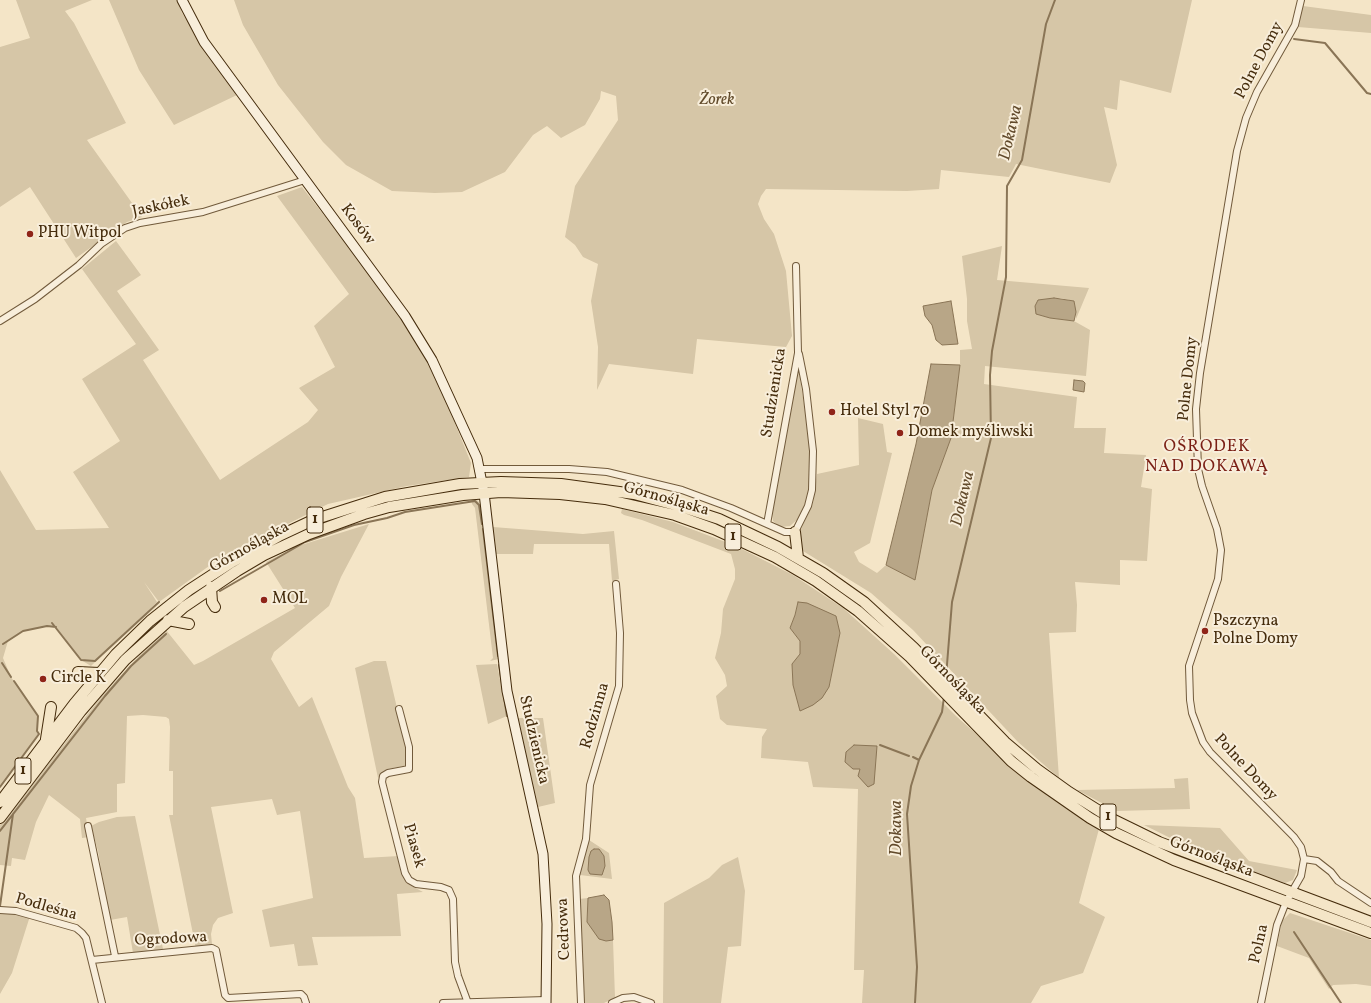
<!DOCTYPE html>
<html>
<head>
<meta charset="utf-8">
<style>
  body { margin:0 }
  canvas { display:block; background:#f4e5c7 }
</style>
</head>
<body>
<canvas width="1371" height="1003"></canvas>
<script>
const ctx = document.querySelector('canvas').getContext('2d');
ctx.lineJoin = 'round';
function paint(path, color) {
  ctx.fillStyle = color;
  ctx.fill(path, 'evenodd');
}
function shape(rows) {
  const path = new Path2D();
  for (const r of rows) {
    path.moveTo(r[0], r[1]);
    for (let i = 2; i < r.length; i += 2) path.lineTo(r[i], r[i + 1]);
  }
  return path;
}
function stroke(path, color, width, dash) {
  ctx.strokeStyle = color;
  ctx.lineWidth = width;
  ctx.lineCap = dash ? 'butt' : 'round';
  ctx.setLineDash(dash || []);
  ctx.stroke(path);
}
function label(font, color, halo, rows, align = 'center') {
  ctx.font = font + ' Vollkorn,serif';
  ctx.lineWidth = 4;
  ctx.setLineDash([]);
  ctx.textBaseline = 'middle';
  ctx.strokeStyle = halo;
  ctx.fillStyle = color;
  for (const [text, x, y, turn = 0] of rows) {
    ctx.save();
    ctx.translate(x, y);
    ctx.rotate((+turn || 0) * Math.PI / 180);
    ctx.textAlign = isNaN(turn) ? turn : align;
    if (halo) ctx.strokeText(text, 0, 0);
    ctx.fillText(text, 0, 0);
    ctx.restore();
  }
}
paint(shape([
  [16,0,92,0,65,11,74,23,126,123,87,140,142,217,127,222,76,258,30,187,0,207,0,47,30,38],
  [109,0,177,0,182,13,237,95,174,125,139,70],
  [234,0,1192,0,1171,93,1120,80,1117,110,1104,107,1117,165,1110,183,1016,164,1009,177,941,170,939,189,907,191,766,189,761,196,758,204,764,219,774,234,786,271,792,336,786,347,697,339,693,374,609,364,597,390,598,347,591,301,598,264,583,257,575,245,565,237,575,186,618,120,616,96,601,91,600,99,585,125,561,138,547,126,533,135,505,172,462,192,435,193,392,191,346,165,323,142,278,85,243,25],
  [1303,6,1371,15,1371,33,1298,27],
  [302,187,422,341,471,463,469,477,407,486,328,504,223,556,159,602,144,582,157,602,91,666,81,660,56,627,47,626,23,631,8,641,3,658,11,677,38,716,37,731,39,734,0,785,0,470,36,530,109,528,73,472,120,441,82,379,136,344,82,269,116,241,141,275,117,291,159,350,143,360,220,480,308,422,318,410,299,388,335,367,314,326,349,294,277,196],
  [1002,246,997,280,1089,288,1076,319,1074,301,1060,298,1046,299,1036,314,1050,318,1074,321,1090,330,1086,376,985,366,984,384,1077,397,1074,428,1106,428,1104,453,1146,455,1141,487,1152,489,1147,561,1120,560,1120,585,1075,582,1077,605,1076,632,1049,633,1059,778,1018,742,913,630,871,593,803,551,799,534,813,503,817,474,859,465,858,418,883,424,887,452,892,453,870,543,854,552,859,562,877,573,886,565,915,579,932,490,951,438,960,365,960,350,972,349,967,321,967,299,962,256],
  [798,365,809,437,810,459,809,486,807,499,799,518,790,526,780,527,773,521,772,511],
  [471,498,476,499,479,502,482,515,499,659,490,661,493,658,475,508,472,504],
  [622,509,673,522,736,546,793,575,843,608,894,654,956,716,1030,782,1099,829,1079,903,1105,917,1083,973,1041,986,1031,1003,862,1003,864,970,854,970,858,789,813,787,808,762,761,758,762,737,767,729,727,725,720,719,716,696,727,686,725,675,715,658,721,633,723,609,735,579,735,569,731,554,642,520,624,515,621,513],
  [798,602,840,633,829,687,801,710,793,685,792,665,800,654,800,641,790,628,795,615],
  [369,524,341,577,329,606,274,652,271,659,299,707,312,697,348,787,355,798,364,858,399,856,406,883,423,892,397,894,401,936,312,937,318,965,298,966,294,944,270,947,262,910,313,898,300,811,277,815,272,799,211,807,233,913,218,918,213,925,211,934,212,944,210,948,196,949,169,815,173,815,173,771,169,771,170,727,169,719,166,717,143,715,127,716,125,783,117,784,117,812,86,818,89,837,82,838,80,819,49,795,36,822,25,860,12,858,11,866,0,865,0,825,102,696,149,645,166,630,194,665,203,661,295,608,266,562,298,546],
  [493,527,583,534,614,531,619,579,612,581,609,544,534,544,533,554,495,554],
  [374,661,386,661,408,755,408,765,388,769,378,778,355,668],
  [497,664,507,716,488,724,476,665],
  [518,718,543,718,555,803,538,807],
  [1188,778,1190,809,1117,811,1077,790,1175,788,1174,779],
  [135,816,163,949,133,953,127,917,110,920,98,851,91,826,99,822,117,817],
  [1144,825,1220,828,1249,861,1297,870,1293,880,1285,883,1213,859],
  [589,840,609,853,612,879,580,875],
  [738,857,745,891,741,946,728,947,721,1003,663,1003,664,903,709,878,722,865],
  [588,898,587,922,606,941,613,940,615,998,604,1003,584,1003,579,899],
  [0,913,16,913,30,916,12,973,0,994],
  [1290,913,1371,940,1371,986,1356,984,1333,985,1329,989,1309,958,1277,946,1282,921]
]), '#d6c6a7');
const water = shape([
  [1054,298,1074,301,1076,312,1074,321,1050,318,1036,314,1035,306,1038,300,1054,298],
  [951,301,958,344,942,345,936,340,932,325,925,316,923,306,951,301],
  [931,364,960,365,951,438,932,490,915,580,886,565,916,444,931,364],
  [1074,380,1083,381,1085,383,1084,392,1073,390,1074,380],
  [798,602,807,603,836,616,840,633,829,687,822,698,813,705,800,711,793,685,792,664,800,654,800,641,790,628,795,615,798,602],
  [854,745,877,746,874,784,868,787,858,776,860,769,853,769,845,762,846,752,854,745],
  [594,849,599,849,604,856,605,866,602,875,590,874,588,870,589,857,591,851,594,849],
  [604,895,609,900,612,922,613,940,606,941,599,939,587,922,588,898,604,895]
]);
paint(water, '#b8a687');
stroke(water, '#8a7556', 1);
stroke(shape([
  [1294,39,1325,43,1367,93,1371,94],
  [483,529,498,656],
  [220,591,305,542,354,525,387,518,405,512,475,501,479,505,482,524],
  [52,623,81,660,95,661,159,602],
  [3,644,23,631,47,626,56,627],
  [2,663,11,677],
  [499,665,507,716],
  [946,677,952,602,991,438,990,375,992,351,1006,277,1007,186,1022,160,1046,24,1055,0],
  [880,745,909,756],
  [913,757,919,760],
  [0,787,39,734,37,731,38,716,14,681],
  [0,831,105,696,131,666,166,634],
  [0,906,13,814],
  [1294,932,1341,1003],
  [915,1003,917,967,907,814,911,786,919,760,942,712,944,697]
]), '#8a7556', 2);
const street = shape([
  [0,321,35,299,79,265,101,244,125,228,140,223,203,212,305,180],
  [480,469,569,469,607,472,682,490,731,508,767,524,798,353,796,266],
  [767,524,785,532,795,532,808,506,812,490,813,451,806,389,799,354],
  [399,709,409,747,409,769,388,773,383,776,382,782,405,873,409,880,416,884,441,887,449,890,453,899,455,962,458,976,468,1003],
  [88,826,115,956],
  [1304,859,1317,861,1331,872,1338,881,1371,903],
  [0,910,16,911,76,928,82,933,86,938,102,1003],
  [92,960,212,948,216,950,225,995,228,998,301,994,304,997,306,1003],
  [443,1003,546,1000],
  [581,1003,576,876,586,839,590,785,619,686,620,633,616,584],
  [612,1003,623,998,634,997,651,1003],
  [1261,1003,1277,925,1286,902,1301,876,1304,859,1301,847,1294,837,1210,752,1203,742,1192,713,1190,700,1189,666,1218,579,1221,550,1217,529,1202,486,1198,469,1196,409,1200,373,1237,151,1246,118,1257,92,1295,25,1301,0]
]);
const secondary = shape([
  [182,0,204,42,405,316,432,360,477,458,484,493,507,691,543,854,547,924,546,1003]
]);
const primary = shape([
  [795,532,798,558],
  [211,587,212,602,215,607],
  [168,620,189,624],
  [78,672,99,673],
  [46,739,51,707],
  [0,802,74,704,116,654,150,621,189,590,232,562,279,536,313,520,385,497,460,484,501,482,561,484,634,494,679,506,719,519,778,547,823,573,864,602,914,648,1005,742,1037,769,1069,792,1112,819,1159,842,1371,922],
  [0,818,81,711,125,660,184,607,237,571,264,555,309,534,364,514,389,507,463,495,501,492,560,494,605,499,675,515,714,529,775,557,816,581,858,611,910,657,1011,761,1031,777,1090,818,1116,833,1174,860,1371,933]
]);
stroke(street, '#715a3b', 8);
stroke(secondary, '#452c0c', 11);
stroke(primary, '#452c0c', 12);
stroke(street, '#f8eedb', 6);
stroke(secondary, '#f8eedb', 9);
stroke(primary, '#f4e5c7', 10);
for (const [x, y, r, color] of [
  [30,234,4,"#8f2418"],
  [832,412,4,"#8f2418"],
  [900,433,4,"#8f2418"],
  [264,600,4,"#8f2418"],
  [1205,631,4,"#8f2418"],
  [43,679,4,"#8f2418"]
]) {
  const dot = new Path2D();
  dot.arc(x, y, r, 0, 2 * Math.PI);
  ctx.fillStyle = color;
  ctx.fill(dot);
  stroke(dot, '#f8eedb', 1.5);
}
for (const [x, y, w] of [
  [315,520,16],
  [733,537,16],
  [23,771,16],
  [1108,817,16]
]) {
  const box = new Path2D();
  box.roundRect(x - w / 2, y - 13, w, 26, 3);
  ctx.fillStyle = '#f8eedb';
  ctx.fill(box);
  stroke(box, '#452c0c', 1);
}
label('bold 15px', '#452c0c', null, [
  ["1",315,520],
  ["1",733,537],
  ["1",23,771],
  ["1",1108,817]
]);
label('16px', '#452c0c', '#f8eedb', [
  ["Polne Domy",1260,61,-62],
  ["Jaskółek",161,207,-12],
  ["Kosów",357,225,53],
  ["Polne Domy",1189,379,-84],
  ["Studzienicka",775,393,-81],
  ["Górnośląska",666,500,16],
  ["Górnośląska",250,548,-29],
  ["Górnośląska",952,681,46],
  ["Rodzinna",596,716,-74],
  ["Studzienicka",533,740,77],
  ["Polne Domy",1245,768,47],
  ["Piasek",413,846,74],
  ["Górnośląska",1211,858,21],
  ["Podleśna",46,908,16],
  ["Cedrowa",565,929,-92],
  ["Ogrodowa",171,940,-3],
  ["Polna",1260,944,-77]
]);
label('italic 16px', '#624b2b', '#f8eedb', [
  ["Żorek",717,101]
]);
label('16px', '#452c0c', '#f8eedb', [
  ["PHU Witpol",38,234],
  ["Hotel Styl 70",840,412],
  ["Domek myśliwski",908,433],
  ["MOL",272,600],
  ["Pszczyna",1213,622],
  ["Polne Domy",1213,640],
  ["Circle K",51,679]
], 'left');
label('italic 17px', '#624a2b', '#f8eedb', [
  ["Dokawa",1012,133,-77],
  ["Dokawa",964,499,-77],
  ["Dokawa",898,828,-90]
]);
ctx.letterSpacing = '1px';
label('17px', '#7a1f14', '#f8eedb', [
  ["OŚRODEK",1207,448],
  ["NAD DOKAWĄ",1207,468]
]);
ctx.letterSpacing = '0px';
</script>
</body>
</html>
